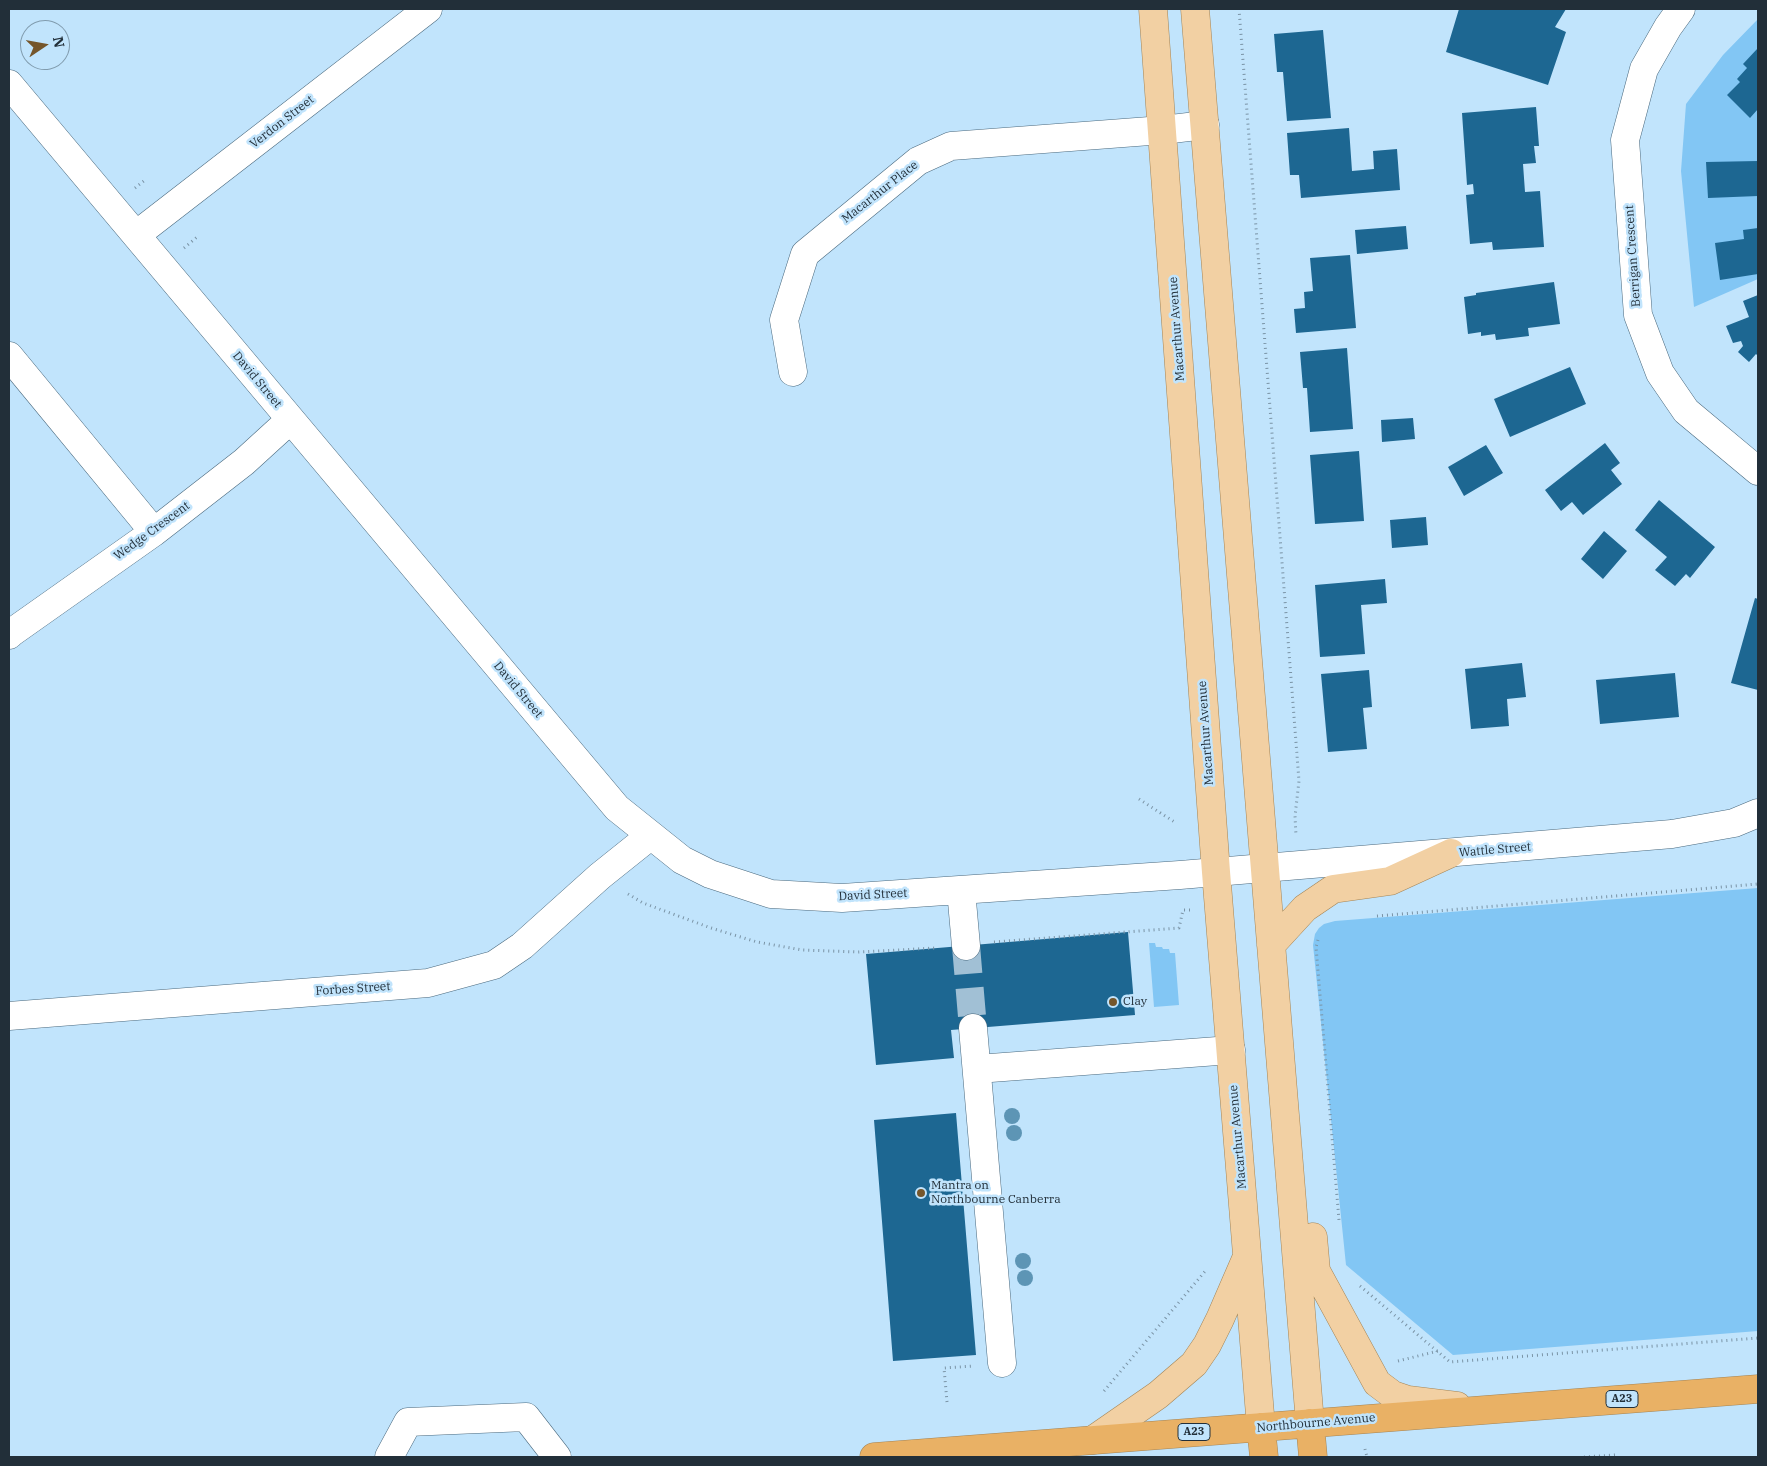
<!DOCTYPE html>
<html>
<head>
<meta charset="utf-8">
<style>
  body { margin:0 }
  #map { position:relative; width:1767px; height:1466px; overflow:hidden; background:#c1e4fc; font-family:"IBM Plex Serif",serif }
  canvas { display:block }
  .frame { position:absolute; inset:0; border:10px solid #222f39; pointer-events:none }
  .north { position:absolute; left:20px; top:20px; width:50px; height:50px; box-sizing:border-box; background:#c1e4fc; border:1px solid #819cae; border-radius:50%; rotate:78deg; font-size:14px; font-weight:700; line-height:20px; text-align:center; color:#222f39 }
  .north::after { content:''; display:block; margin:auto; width:18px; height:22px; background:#75562b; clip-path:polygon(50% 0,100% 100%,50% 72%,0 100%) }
</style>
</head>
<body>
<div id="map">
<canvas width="1767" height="1466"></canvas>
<div class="frame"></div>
<div class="north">N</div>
</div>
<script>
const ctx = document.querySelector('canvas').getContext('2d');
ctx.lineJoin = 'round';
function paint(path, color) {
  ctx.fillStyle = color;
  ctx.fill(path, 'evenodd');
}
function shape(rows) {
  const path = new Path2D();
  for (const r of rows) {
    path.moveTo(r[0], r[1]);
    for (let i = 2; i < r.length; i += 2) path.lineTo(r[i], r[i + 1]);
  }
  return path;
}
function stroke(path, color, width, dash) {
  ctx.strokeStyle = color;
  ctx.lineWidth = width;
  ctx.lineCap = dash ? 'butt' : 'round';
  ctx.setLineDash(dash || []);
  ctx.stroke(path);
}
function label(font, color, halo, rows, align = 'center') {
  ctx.font = font + ' "IBM Plex Serif",serif';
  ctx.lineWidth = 5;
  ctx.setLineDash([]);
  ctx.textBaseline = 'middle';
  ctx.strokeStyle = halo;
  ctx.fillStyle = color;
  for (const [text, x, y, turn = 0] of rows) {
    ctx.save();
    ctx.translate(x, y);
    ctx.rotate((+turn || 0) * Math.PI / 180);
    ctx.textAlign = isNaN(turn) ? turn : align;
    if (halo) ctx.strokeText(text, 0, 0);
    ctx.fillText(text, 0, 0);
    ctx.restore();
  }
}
paint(shape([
  [1758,19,1758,279,1694,307,1681,171,1686,104,1723,55],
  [1758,888,1758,1331,1453,1355,1346,1265,1313,945,1315,934,1319,928,1324,924,1335,921],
  [1149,943,1155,943,1156,947,1162,947,1163,949,1169,949,1170,953,1175,953,1179,1005,1154,1007]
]), '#82c6f4');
paint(shape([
  [1459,9,1566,9,1555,27,1566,32,1548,85,1446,52],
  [1323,30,1331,118,1287,121,1283,72,1277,72,1274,34],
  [1758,48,1758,109,1750,118,1727,95,1740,82,1737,79,1747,68,1743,64],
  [1536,107,1539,146,1534,146,1536,163,1523,164,1525,192,1540,191,1544,247,1493,250,1492,242,1470,244,1466,195,1474,194,1473,184,1467,185,1462,113],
  [1349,128,1352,171,1374,169,1373,151,1397,149,1400,190,1301,198,1299,175,1290,175,1287,133],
  [1758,161,1758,196,1708,198,1706,162],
  [1406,226,1408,249,1357,254,1355,230],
  [1758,228,1758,274,1720,280,1715,243,1744,239,1743,230],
  [1350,255,1356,328,1296,333,1294,309,1305,308,1304,292,1313,291,1310,258],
  [1554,282,1560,324,1528,328,1529,336,1496,340,1495,334,1481,336,1481,332,1468,334,1464,297,1476,295,1476,293],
  [1758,295,1758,356,1756,354,1749,362,1738,352,1743,346,1741,341,1733,343,1726,326,1749,317,1743,301],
  [1347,348,1353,429,1310,432,1307,388,1303,388,1300,352],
  [1570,367,1586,404,1510,437,1494,399],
  [1413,418,1415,439,1382,442,1381,420],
  [1605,443,1620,463,1611,470,1622,484,1583,515,1572,502,1561,511,1545,490],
  [1486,445,1503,473,1464,496,1448,467],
  [1359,451,1364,521,1315,524,1310,455],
  [1659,500,1715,547,1690,578,1686,574,1675,586,1655,570,1667,557,1635,530],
  [1426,517,1428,545,1392,548,1390,520],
  [1604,531,1627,551,1603,579,1581,559],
  [1385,579,1387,603,1361,605,1365,654,1320,657,1315,585],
  [1755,598,1758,599,1758,690,1731,683],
  [1522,663,1526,697,1507,699,1509,726,1471,729,1465,669],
  [1369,670,1372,707,1363,708,1367,749,1328,752,1321,674],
  [1675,673,1679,717,1600,724,1596,680],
  [1128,932,1135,1015,951,1030,954,1058,876,1065,866,954],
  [956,1113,976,1355,893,1361,874,1120]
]), '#1d6792');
stroke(shape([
  [966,946,973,1028]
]), '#a1c0d5', 28, [28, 14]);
const minor = shape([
  [1681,9,1668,27,1644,69,1625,140,1638,315,1660,373,1686,411,1758,471],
  [9,84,617,808,682,860,710,874,771,894,842,898,1180,875,1672,834,1734,823,1758,813],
  [136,235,428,9],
  [9,356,154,532],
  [793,372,784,320,805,254,918,161,951,146,1163,130,1205,125],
  [9,635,11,633,154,532,244,462,290,420],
  [961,890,966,946],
  [9,1016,428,983,494,965,522,946,600,876,650,836],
  [973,1028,1002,1363],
  [977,1069,1231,1050],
  [389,1457,408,1422,526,1417,557,1457]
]);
const major = shape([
  [1153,9,1216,872,1261,1427],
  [1195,9,1310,1423],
  [1271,945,1305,908,1333,889,1390,881,1451,853],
  [1313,1237,1316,1271,1377,1383,1393,1395,1408,1400,1457,1406],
  [1093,1440,1158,1395,1194,1364,1207,1345,1220,1319,1246,1259]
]);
const highway = shape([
  [1310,1423,1313,1457],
  [1261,1427,1264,1457],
  [874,1457,1758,1389]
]);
stroke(minor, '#4a697e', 29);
stroke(major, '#a38456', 29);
stroke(highway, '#a38456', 29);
stroke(shape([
  [1239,9,1299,781,1295,816,1296,836],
  [135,188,145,180],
  [184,248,197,237],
  [1139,799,1176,823],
  [628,894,643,903,711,928,757,942,802,950,858,952,936,948],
  [1377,916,1758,884],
  [1318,940,1316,947,1339,1220],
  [994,942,1179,928,1183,910,1190,910],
  [1360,1286,1450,1362,1758,1338],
  [1398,1361,1438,1351],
  [1104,1391,1207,1269],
  [947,1402,944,1368,974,1366],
  [1365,1449,1367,1457],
  [1584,1457,1615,1455]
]), '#7a93a5', 3, [1, 4]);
stroke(minor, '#fff', 28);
stroke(major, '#f2d0a3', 28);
stroke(highway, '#e9b165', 28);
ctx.fillStyle = '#5d95b5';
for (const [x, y] of [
  [1012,1116],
  [1014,1133],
  [1023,1261],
  [1025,1278]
]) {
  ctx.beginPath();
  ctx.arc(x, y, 8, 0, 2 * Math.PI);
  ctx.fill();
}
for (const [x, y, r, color] of [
  [1113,1002,5,"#75562b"],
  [921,1193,5,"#75562b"]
]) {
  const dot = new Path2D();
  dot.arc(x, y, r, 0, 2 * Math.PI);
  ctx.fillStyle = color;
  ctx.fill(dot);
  stroke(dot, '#c1e4fc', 2);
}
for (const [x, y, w] of [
  [1622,1399,32],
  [1194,1432,32]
]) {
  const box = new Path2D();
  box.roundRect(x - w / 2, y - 8.5, w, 17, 4);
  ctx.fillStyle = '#c1e4fc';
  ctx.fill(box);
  stroke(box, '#222f39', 1);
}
label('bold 11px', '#222f39', null, [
  ["A23",1622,1399],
  ["A23",1194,1432]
]);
label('12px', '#222f39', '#c1e4fc', [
  ["Verdon Street",282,122,-38],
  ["Macarthur Place",880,192,-38],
  ["Berrigan Crescent",1633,256,-94],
  ["Macarthur Avenue",1177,329,-94],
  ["David Street",257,380,50],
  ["Wedge Crescent",152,531,-36],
  ["David Street",518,690,50],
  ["Macarthur Avenue",1206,733,-94],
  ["Wattle Street",1495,850,-5],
  ["David Street",873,895,-3],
  ["Forbes Street",353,989,-4],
  ["Macarthur Avenue",1238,1137,-95],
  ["Northbourne Avenue",1316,1423,-5]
]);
label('12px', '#222f39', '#c1e4fc', [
  ["Clay",1123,1002],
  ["Mantra on",931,1186],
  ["Northbourne Canberra",931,1200]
], 'left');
</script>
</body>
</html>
